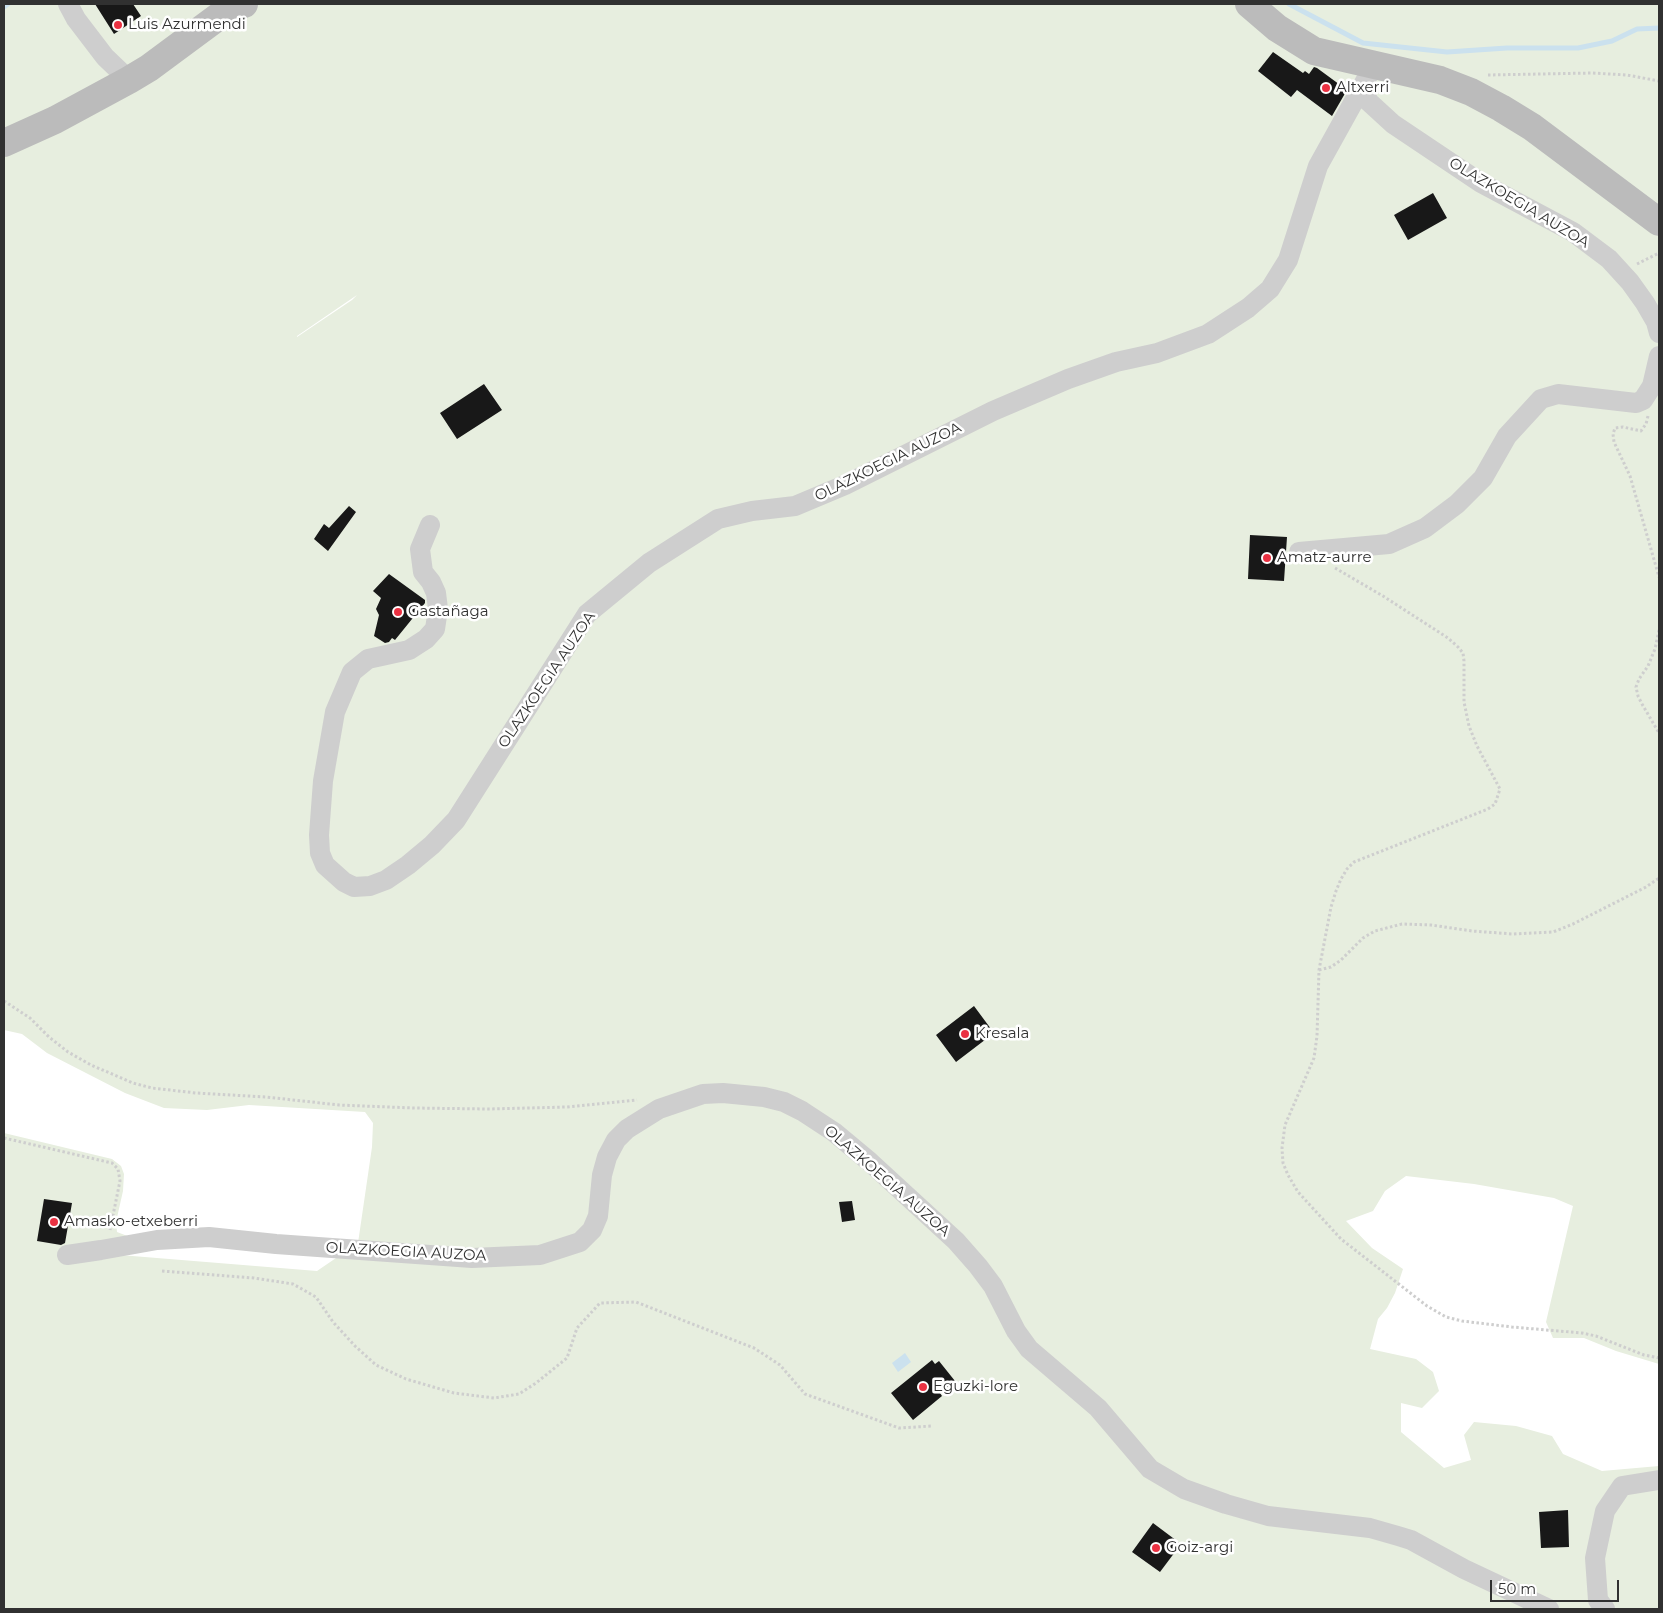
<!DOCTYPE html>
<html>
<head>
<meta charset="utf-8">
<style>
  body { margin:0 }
  #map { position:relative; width:1663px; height:1613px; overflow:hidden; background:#fff; font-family:Montserrat,sans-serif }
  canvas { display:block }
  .frame { position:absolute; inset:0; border:5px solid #313131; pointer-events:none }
  .scale { position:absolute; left:1490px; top:1580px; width:129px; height:22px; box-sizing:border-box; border:2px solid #313131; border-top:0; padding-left:6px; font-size:15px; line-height:18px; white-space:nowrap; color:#313131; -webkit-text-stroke:4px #fff; paint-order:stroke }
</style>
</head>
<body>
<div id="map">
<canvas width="1663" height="1613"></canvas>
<div class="frame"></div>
<div class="scale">50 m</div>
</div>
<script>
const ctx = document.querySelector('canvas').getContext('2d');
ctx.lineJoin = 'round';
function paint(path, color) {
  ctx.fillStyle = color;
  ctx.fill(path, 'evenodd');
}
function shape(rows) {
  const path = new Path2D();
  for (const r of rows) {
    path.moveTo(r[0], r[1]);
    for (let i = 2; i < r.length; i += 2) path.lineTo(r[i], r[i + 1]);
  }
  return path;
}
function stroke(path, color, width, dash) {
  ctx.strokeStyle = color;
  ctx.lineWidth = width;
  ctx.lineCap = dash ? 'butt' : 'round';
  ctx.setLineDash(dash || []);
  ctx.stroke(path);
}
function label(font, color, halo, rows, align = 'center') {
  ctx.font = font + ' Montserrat,sans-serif';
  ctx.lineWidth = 5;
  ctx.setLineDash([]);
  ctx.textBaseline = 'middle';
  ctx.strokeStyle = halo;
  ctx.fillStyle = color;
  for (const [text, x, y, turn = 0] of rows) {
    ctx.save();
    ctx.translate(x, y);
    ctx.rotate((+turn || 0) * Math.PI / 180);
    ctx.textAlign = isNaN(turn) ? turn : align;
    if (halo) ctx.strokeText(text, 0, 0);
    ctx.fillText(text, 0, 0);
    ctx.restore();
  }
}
paint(shape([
  [4,4,1659,4,1659,1364,1616,1351,1584,1338,1553,1338,1546,1322,1573,1206,1554,1198,1474,1184,1406,1176,1385,1191,1373,1211,1346,1221,1372,1248,1403,1269,1395,1293,1387,1308,1378,1319,1370,1349,1416,1359,1433,1372,1439,1391,1422,1408,1401,1403,1401,1432,1444,1468,1471,1460,1464,1435,1474,1422,1516,1426,1552,1436,1563,1454,1602,1471,1659,1466,1659,1609,4,1609,4,1133,112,1159,121,1166,124,1174,123,1191,116,1222,117,1232,130,1237,120,1255,317,1271,358,1243,372,1147,373,1123,365,1112,249,1105,207,1110,164,1108,125,1093,47,1053,22,1034,4,1030],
  [357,295,352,300,297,337,297,336]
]), '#e7eedf');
paint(shape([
  [905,1353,911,1362,898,1372,892,1363]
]), '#cbe1ee');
stroke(shape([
  [1289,4,1363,43,1447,52,1507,48,1578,48,1612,41,1637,29,1659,28],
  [4,7,8,4]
]), '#cbe1ee', 5);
paint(shape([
  [95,4,133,4,141,16,114,34],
  [1273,52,1303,73,1305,71,1309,74,1314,67,1317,68,1347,90,1332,116,1297,90,1291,97,1258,71],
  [1433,193,1447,218,1408,240,1394,215],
  [484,384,502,410,457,439,440,413],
  [349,506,356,512,328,551,314,539,324,524,329,528],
  [1250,535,1287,537,1284,581,1248,579],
  [389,574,425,600,425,603,395,640,392,638,389,642,385,643,374,636,379,615,376,609,381,598,373,591],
  [974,1006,994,1033,956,1062,936,1035],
  [44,1199,72,1203,65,1243,61,1245,37,1241],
  [852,1201,855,1220,842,1222,839,1202],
  [932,1360,935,1364,939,1361,955,1381,940,1393,942,1396,913,1420,891,1393],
  [1568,1510,1569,1547,1541,1548,1539,1512],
  [1153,1523,1181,1544,1160,1572,1132,1552]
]), '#181818');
stroke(shape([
  [1488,75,1592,73,1627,75,1659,81],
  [1637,264,1659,253],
  [1648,416,1646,424,1641,431,1623,427,1615,428,1613,434,1614,442,1630,476,1659,577],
  [1335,568,1383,596,1448,638,1458,647,1463,653,1464,661,1464,702,1469,726,1477,746,1500,789,1495,804,1488,809,1354,862,1347,869,1341,879,1336,891,1331,907,1319,970,1317,1036,1314,1058,1285,1125,1282,1148,1283,1163,1288,1175,1298,1192,1341,1239,1427,1306,1446,1317,1462,1321,1512,1327,1582,1333,1596,1336,1644,1355,1659,1358],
  [1659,630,1655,649,1648,666,1639,679,1636,687,1638,696,1642,704,1659,733],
  [1319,970,1331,967,1341,960,1363,938,1375,931,1402,924,1431,925,1472,931,1513,934,1553,932,1573,924,1646,887,1659,878],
  [4,1001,30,1018,49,1037,68,1052,91,1065,133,1083,152,1088,196,1093,266,1097,339,1105,414,1108,489,1109,567,1107,637,1100],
  [4,1138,112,1163,118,1169,120,1181,110,1230],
  [162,1271,254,1278,293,1284,316,1297,333,1322,355,1346,376,1365,406,1379,454,1393,494,1398,519,1394,536,1383,567,1358,577,1328,600,1303,636,1302,754,1348,780,1365,805,1394,899,1428,932,1426]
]), '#cecece', 3, [2.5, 2.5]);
stroke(shape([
  [68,4,76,19,105,57,129,80],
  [1362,89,1369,102,1393,124,1481,183,1573,232,1609,259,1630,282,1645,303,1656,322,1659,333],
  [430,525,420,549,423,572,431,582,436,593,438,609,435,629,426,639,409,650,368,659,352,672,335,712,323,781,319,835,320,853,325,865,344,882,354,887,370,886,386,880,408,865,432,845,456,820,587,614,649,563,718,519,752,511,795,506,845,485,993,411,1068,379,1116,362,1157,353,1208,334,1248,308,1270,289,1288,260,1318,166,1374,65],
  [1299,552,1389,544,1425,528,1457,504,1483,478,1507,436,1541,399,1558,394,1636,403,1643,400,1652,386,1659,356],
  [67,1255,101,1250,157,1240,209,1237,276,1244,472,1258,540,1255,580,1242,592,1230,598,1216,602,1175,607,1157,616,1140,627,1129,659,1109,703,1094,723,1093,764,1097,784,1102,802,1111,834,1132,870,1162,956,1241,978,1266,993,1286,1016,1331,1029,1349,1098,1408,1150,1469,1184,1489,1226,1504,1268,1516,1370,1528,1398,1536,1411,1540,1464,1569,1549,1609],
  [1605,1609,1598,1600,1595,1558,1605,1511,1622,1486,1659,1480]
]), '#cecece', 20);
stroke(shape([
  [1249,4,1277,28,1314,51,1440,80,1471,92,1501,108,1532,127,1659,222],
  [4,143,55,120,129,80,149,68,226,11,244,4]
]), '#bbb', 28);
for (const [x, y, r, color] of [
  [118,25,5,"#ea3142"],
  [1326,88,5,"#ea3142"],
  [1267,558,5,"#ea3142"],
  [398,612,5,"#ea3142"],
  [965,1034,5,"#ea3142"],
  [54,1222,5,"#ea3142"],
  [923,1387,5,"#ea3142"],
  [1156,1548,5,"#ea3142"]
]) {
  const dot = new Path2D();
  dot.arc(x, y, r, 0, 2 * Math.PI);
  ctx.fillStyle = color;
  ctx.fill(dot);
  stroke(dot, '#fff', 2);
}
label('15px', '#313131', '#fff', [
  ["Luis Azurmendi",128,25],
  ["Altxerri",1336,88],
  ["Amatz-aurre",1277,558],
  ["Gastañaga",408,612],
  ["Kresala",975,1034],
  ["Amasko-etxeberri",64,1222],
  ["Eguzki-lore",933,1387],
  ["Goiz-argi",1166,1548]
], 'left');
label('15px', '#313131', '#fff', [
  ["OLAZKOEGIA AUZOA",1519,203,31],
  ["OLAZKOEGIA AUZOA",888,462,-26],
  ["OLAZKOEGIA AUZOA",547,680,-56],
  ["OLAZKOEGIA AUZOA",887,1181,41],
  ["OLAZKOEGIA AUZOA",406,1252,3]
]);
</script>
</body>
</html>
